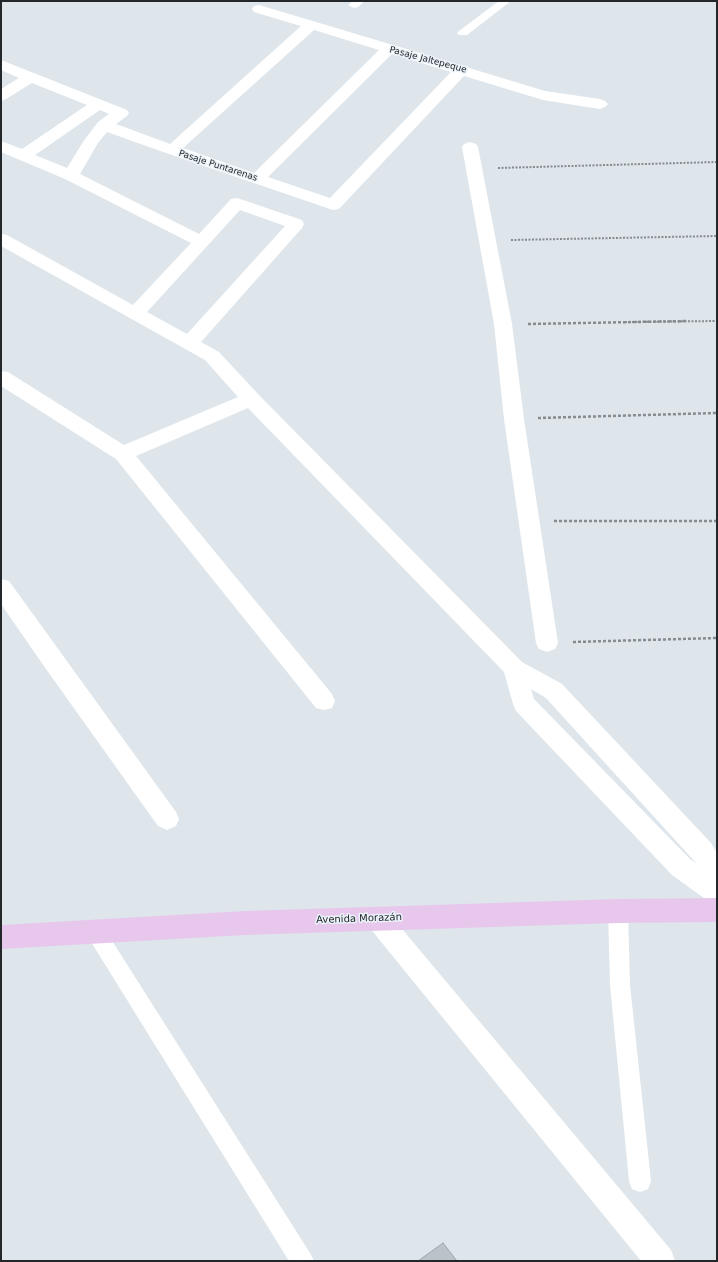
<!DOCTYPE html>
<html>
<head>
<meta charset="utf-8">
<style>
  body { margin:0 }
  #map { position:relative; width:718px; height:1262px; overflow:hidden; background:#dee6ec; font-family:"DejaVu Sans",sans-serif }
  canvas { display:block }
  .frame { position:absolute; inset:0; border:2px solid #24272a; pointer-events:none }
</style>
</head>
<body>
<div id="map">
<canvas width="718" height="1262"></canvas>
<div class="frame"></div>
</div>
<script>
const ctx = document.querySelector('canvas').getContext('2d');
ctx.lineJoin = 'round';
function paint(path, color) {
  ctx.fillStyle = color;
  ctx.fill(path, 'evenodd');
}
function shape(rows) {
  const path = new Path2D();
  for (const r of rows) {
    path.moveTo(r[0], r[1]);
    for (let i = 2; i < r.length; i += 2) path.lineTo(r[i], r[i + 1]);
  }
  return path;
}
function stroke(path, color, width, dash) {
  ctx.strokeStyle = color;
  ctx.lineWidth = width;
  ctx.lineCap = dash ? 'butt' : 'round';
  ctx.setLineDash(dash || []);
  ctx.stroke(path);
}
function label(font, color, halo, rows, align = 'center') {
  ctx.font = font + ' "DejaVu Sans",sans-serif';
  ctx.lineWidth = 3;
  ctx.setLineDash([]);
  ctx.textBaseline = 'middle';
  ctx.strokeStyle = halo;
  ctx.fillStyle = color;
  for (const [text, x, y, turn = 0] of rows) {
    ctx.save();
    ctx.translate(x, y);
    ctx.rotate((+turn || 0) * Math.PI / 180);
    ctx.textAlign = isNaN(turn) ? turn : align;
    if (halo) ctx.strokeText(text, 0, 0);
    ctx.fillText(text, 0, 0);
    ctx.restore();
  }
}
const building = shape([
  [443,1243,457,1261,418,1261,443,1243]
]);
paint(building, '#bbc2c9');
stroke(building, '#9ea5ab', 1);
stroke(shape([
  [498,168,717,162],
  [511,240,717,236],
  [625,322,717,321]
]), '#858b8f', 2, [2, 1.5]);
stroke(shape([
  [528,324,688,321],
  [538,418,717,413],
  [554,521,717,521],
  [573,642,717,638]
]), '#858b8f', 2.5, [3, 2]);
paint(shape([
  [353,1,365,1,358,7,354,8,348,5,353,1],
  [499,1,511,1,467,35,459,35,457,33,459,31,499,1],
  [618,902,625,905,628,911,630,985,651,1181,648,1189,640,1192,632,1189,629,1181,610,985,608,911,611,905,618,902],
  [95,922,102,925,310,1253,314,1261,289,1261,88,937,85,931,88,925,95,922]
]), '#fff');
paint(shape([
  [259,5,460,65,467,66,469,68,545,91,600,99,605,101,608,104,605,107,600,109,543,100,464,76,339,209,333,210,166,153,107,132,98,143,80,174,199,234,231,199,237,198,302,220,304,224,302,228,201,342,219,352,258,394,522,662,562,684,711,843,717,853,717,904,708,901,672,875,516,711,513,704,504,672,248,408,136,456,332,694,335,701,332,708,324,710,316,708,116,459,1,386,1,371,8,372,124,445,238,397,205,360,1,246,1,234,7,235,133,305,191,243,65,179,1,152,1,141,22,149,87,105,32,83,6,99,1,101,1,89,19,78,1,70,1,60,127,110,129,113,127,116,116,124,170,144,301,26,254,12,252,9,254,6,259,5],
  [314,30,379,50,254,173,183,148,314,30],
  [392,54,451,72,330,198,268,177,392,54],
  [100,110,109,114,98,122,83,142,67,168,35,155,100,110],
  [240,210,285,226,187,334,147,312,240,210],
  [531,689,546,698,697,864,690,859,534,699,531,689],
  [470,142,476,144,478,147,512,324,524,419,558,643,555,649,547,652,539,649,536,643,504,419,494,324,462,147,464,144,470,142],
  [1,579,9,581,176,812,179,819,176,826,167,830,158,826,46,669,1,604,1,579],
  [378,907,387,911,671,1250,675,1261,641,1261,369,927,365,919,369,911,378,907]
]), '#fff');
paint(shape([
  [717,898,717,922,618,923,245,935,1,949,1,925,245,911,618,899,717,898]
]), '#e8c7ed');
label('9px', '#24272a', '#ebf3fa', [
  ["Pasaje Jaltepeque",428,60,15],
  ["Pasaje Puntarenas",218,166,18]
]);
label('10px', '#24272a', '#ebf3fa', [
  ["Avenida Morazán",359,919,-2]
]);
</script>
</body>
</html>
